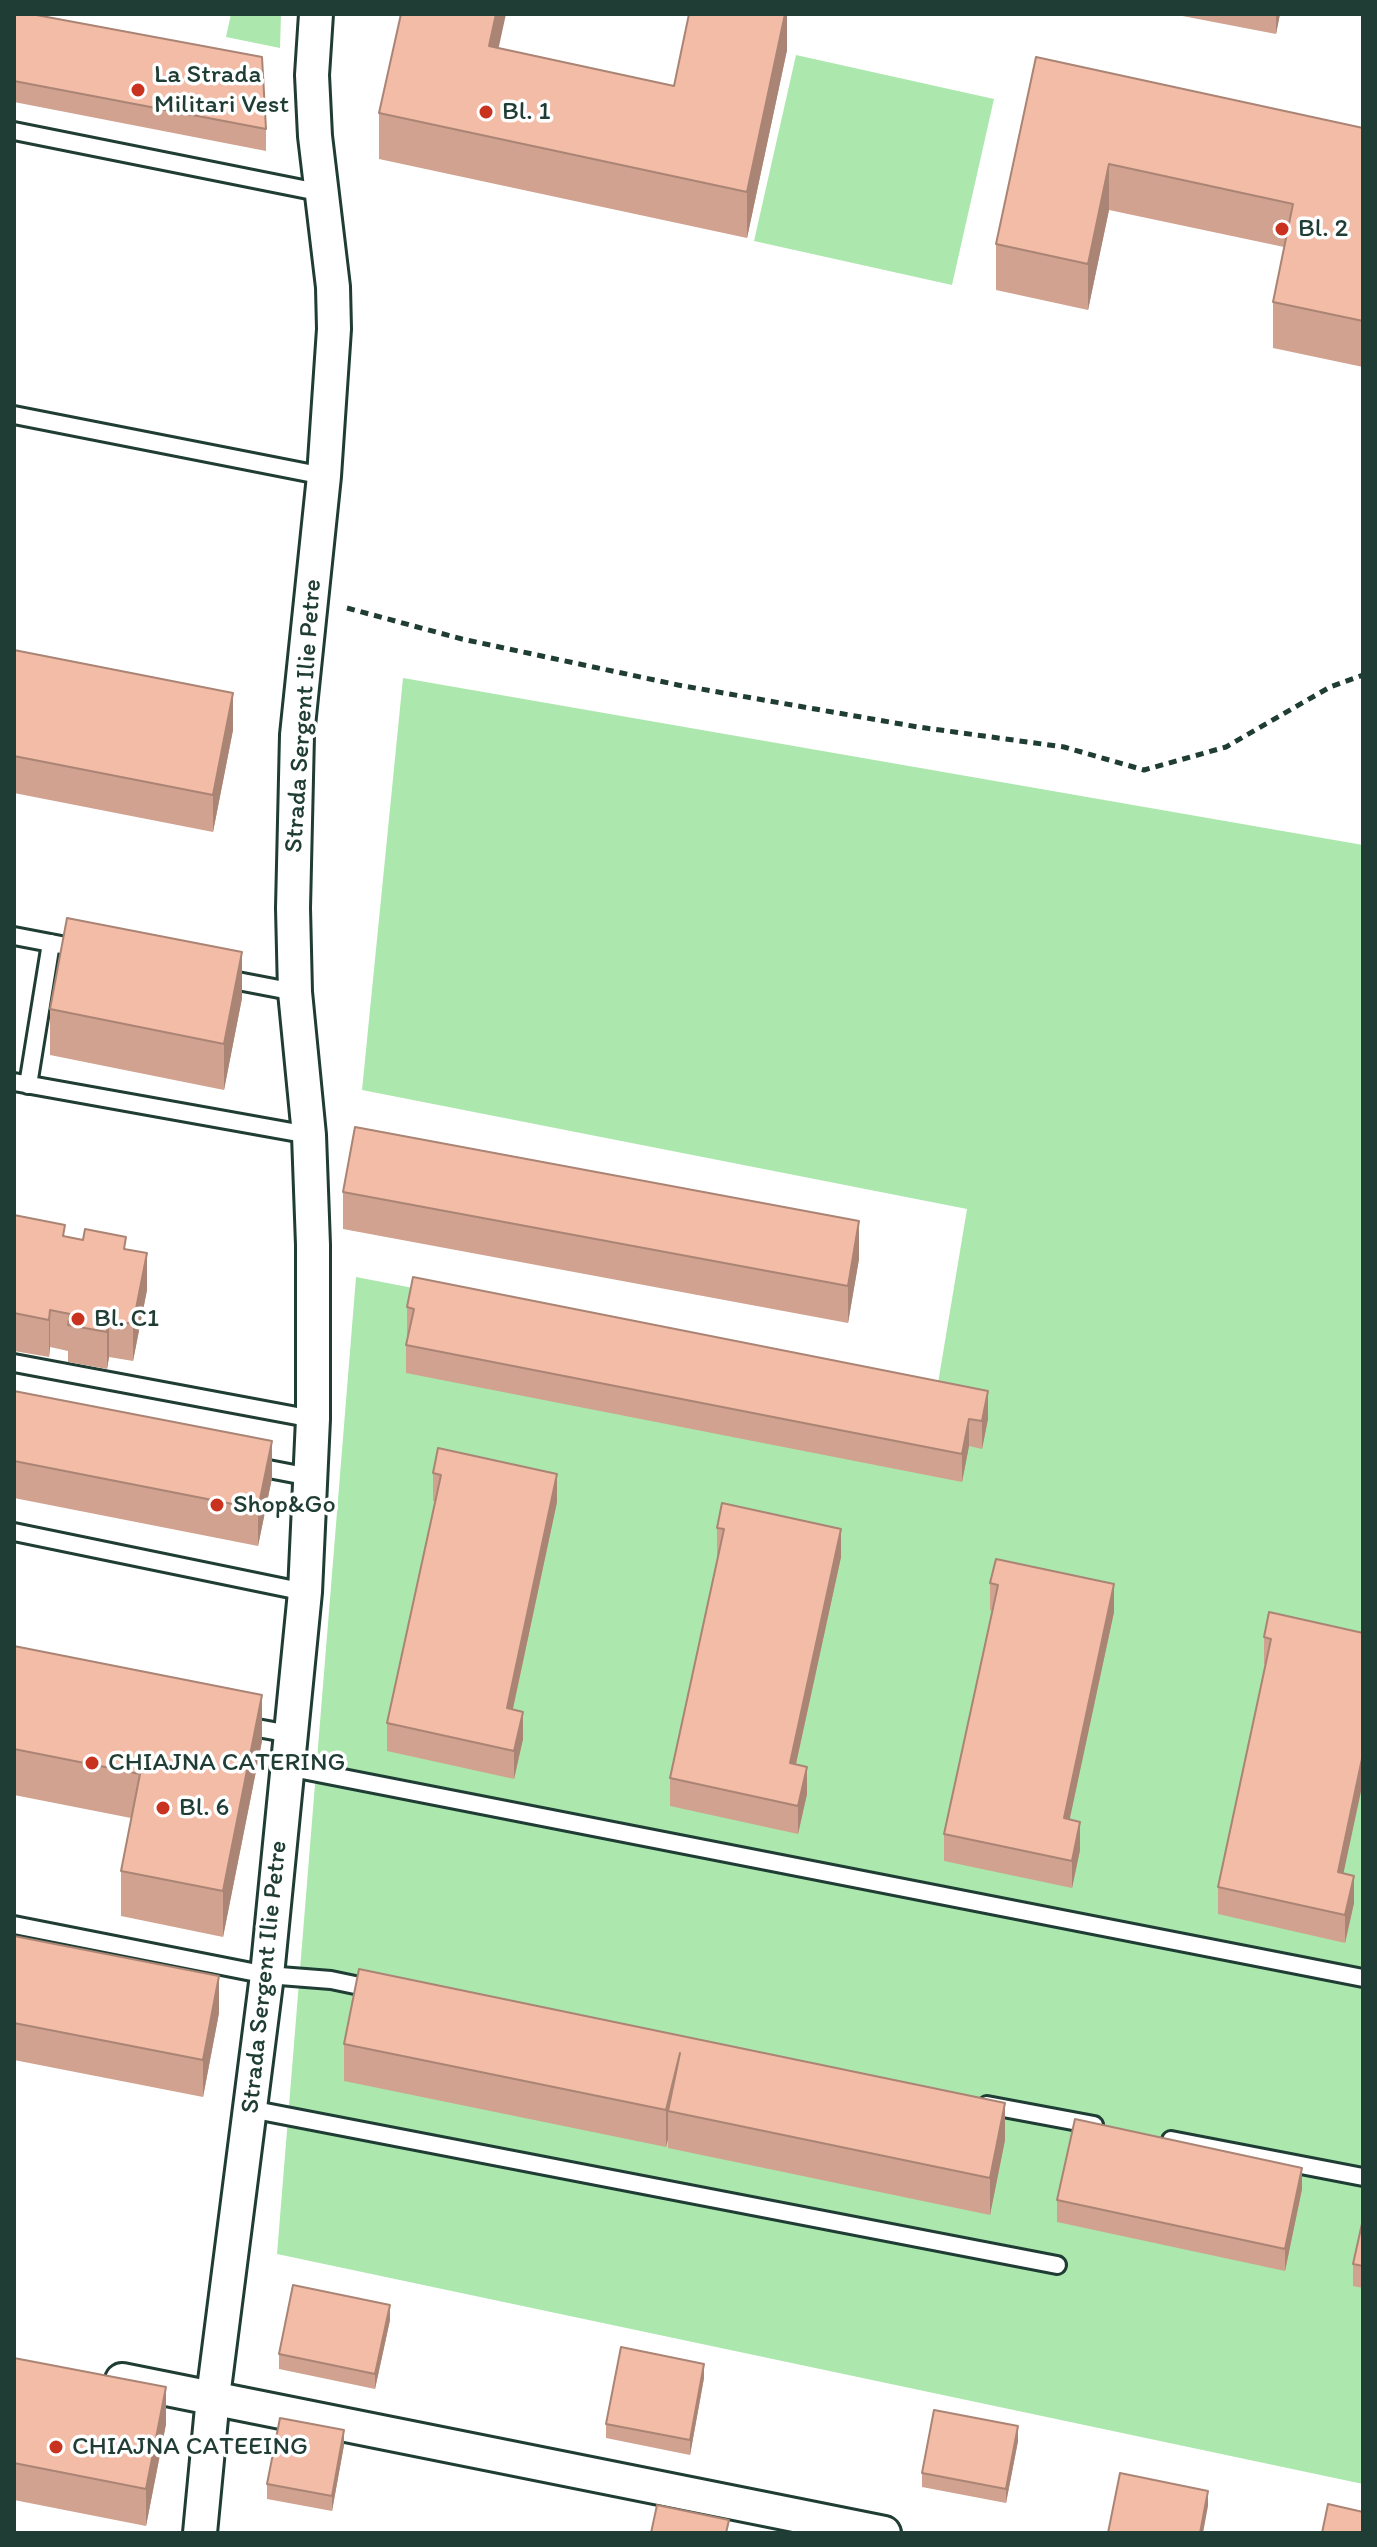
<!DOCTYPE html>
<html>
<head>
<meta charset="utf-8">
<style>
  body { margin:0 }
  #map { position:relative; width:1377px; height:2547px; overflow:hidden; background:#fff; font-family:Itim,sans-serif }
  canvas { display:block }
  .frame { position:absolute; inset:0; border:16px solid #1f3d34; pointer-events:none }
</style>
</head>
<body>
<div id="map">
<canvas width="1377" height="2547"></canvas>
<div class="frame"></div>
</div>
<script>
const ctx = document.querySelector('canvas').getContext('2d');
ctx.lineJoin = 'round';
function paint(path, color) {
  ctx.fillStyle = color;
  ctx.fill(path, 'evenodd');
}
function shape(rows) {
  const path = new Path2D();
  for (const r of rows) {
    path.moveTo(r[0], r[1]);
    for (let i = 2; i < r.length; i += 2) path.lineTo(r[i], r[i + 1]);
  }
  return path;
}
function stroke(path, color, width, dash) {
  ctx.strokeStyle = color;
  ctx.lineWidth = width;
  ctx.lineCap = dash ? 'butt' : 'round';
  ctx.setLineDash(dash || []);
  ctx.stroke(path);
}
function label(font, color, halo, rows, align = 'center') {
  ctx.font = font + ' Itim,sans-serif';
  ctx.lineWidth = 7;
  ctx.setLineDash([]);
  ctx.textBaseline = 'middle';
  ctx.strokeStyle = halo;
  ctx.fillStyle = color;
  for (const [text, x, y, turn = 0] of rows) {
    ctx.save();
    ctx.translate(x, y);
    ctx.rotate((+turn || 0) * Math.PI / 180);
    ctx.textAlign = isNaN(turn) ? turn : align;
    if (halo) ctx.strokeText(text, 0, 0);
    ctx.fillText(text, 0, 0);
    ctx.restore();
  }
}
paint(shape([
  [231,14,281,14,280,48,226,37],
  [796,55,994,99,952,285,754,241],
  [403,678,1363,845,1363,2484,277,2254,356,1277,937,1389,967,1209,362,1090]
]), '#ace8ae');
const service = shape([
  [14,131,323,193],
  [14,415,324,476],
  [14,936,82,949],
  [222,978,295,992],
  [14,1082,309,1135],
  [28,1085,51,943],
  [14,1363,313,1419],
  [253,1466,310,1477],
  [14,1532,305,1592],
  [241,1725,290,1734],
  [287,1767,1363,1978],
  [14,1925,267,1975,331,1980,374,1989],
  [987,2105,1094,2125],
  [250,2109,1057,2265],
  [1171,2140,1363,2177]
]);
const minor = shape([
  [122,2380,884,2533],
  [200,2533,213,2397,267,1975,305,1592,313,1419,313,1245,309,1135,295,992,293,908,297,735,324,476,334,329,333,287,315,136,312,75,316,14]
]);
stroke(service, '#1f3d34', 22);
stroke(minor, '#1f3d34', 38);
stroke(shape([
  [347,608,462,639,678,685,918,727,1064,747,1144,770,1226,747,1330,687,1363,675]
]), '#1f3d34', 5, [8, 6]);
stroke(service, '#fff', 16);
stroke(minor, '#fff', 32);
paint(shape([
  [14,14,266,129,266,151,14,102],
  [787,14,787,50,747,238,379,159,379,113,674,86],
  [1172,14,1280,14,1276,34],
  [1036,57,1363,128,1363,367,1273,348,1273,302,1284,247,1109,210,1088,310,996,290,996,244],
  [14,650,233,730,213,832,14,793],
  [242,998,224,1090,50,1055,50,1009],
  [343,1192,859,1259,848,1323,343,1229],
  [14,1215,65,1236,126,1249,147,1290,133,1361,109,1357,107,1369,68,1362,68,1351,50,1347,49,1357,14,1351],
  [407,1307,988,1419,982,1449,969,1446,962,1482,406,1373,406,1345,408,1335,407,1335],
  [14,1391,272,1478,258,1546,14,1498],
  [433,1473,557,1502,513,1709,523,1739,514,1779,387,1751,387,1723,435,1501,433,1501],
  [722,1503,841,1557,796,1764,807,1794,798,1834,670,1806,670,1778,719,1556,717,1556,717,1528],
  [990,1583,1114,1612,1069,1820,1080,1850,1072,1888,944,1861,944,1834,992,1611,990,1610],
  [1363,1633,1343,1873,1354,1903,1345,1943,1218,1914,1218,1887,1266,1665,1264,1664,1264,1637],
  [14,1646,262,1741,223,1937,121,1916,121,1871,131,1818,14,1795],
  [14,1936,219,2013,203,2097,14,2060],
  [344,2044,1005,2140,990,2215,668,2148,668,2139,666,2147,344,2081],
  [1302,2189,1285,2271,1057,2222,1057,2200],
  [1363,2219,1363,2288,1353,2286,1353,2264],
  [390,2320,375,2389,279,2369,279,2354],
  [14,2358,166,2424,146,2526,14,2500],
  [704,2378,690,2455,606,2438,606,2424],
  [1018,2441,1006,2503,922,2487,922,2473],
  [344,2445,332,2511,267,2499,267,2484]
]), '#d1a28f');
paint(shape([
  [496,14,506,14,489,92,489,46],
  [785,14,787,14,787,50,747,238,747,192],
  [1276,14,1280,14,1276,34],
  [1109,164,1109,210,1088,310,1088,264],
  [233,693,233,730,213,832,213,795],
  [242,952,242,998,224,1090,224,1044],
  [859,1221,859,1259,848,1323,848,1286],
  [147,1253,147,1290,133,1361,133,1324],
  [50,1310,50,1347,49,1357,49,1320],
  [109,1320,109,1357,107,1369,107,1332],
  [988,1391,988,1419,982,1449,982,1421],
  [969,1419,969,1446,962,1482,962,1454],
  [272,1441,272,1478,258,1546,258,1509],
  [557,1474,557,1502,507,1736,507,1708],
  [841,1529,841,1557,790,1791,790,1763],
  [1114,1584,1114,1612,1064,1846,1064,1818],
  [262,1695,262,1741,223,1937,223,1891],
  [523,1712,523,1739,514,1779,514,1751],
  [1363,1754,1363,1782,1338,1899,1338,1872],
  [807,1767,807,1794,798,1834,798,1806],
  [1080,1822,1080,1850,1072,1888,1072,1861],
  [1354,1876,1354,1903,1345,1943,1345,1915],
  [219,1976,219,2013,203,2097,203,2060],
  [680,2053,668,2111,668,2139,666,2147,666,2110],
  [1005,2103,1005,2140,990,2215,990,2178],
  [1302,2168,1302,2189,1285,2271,1285,2249],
  [390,2305,390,2320,375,2389,375,2374],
  [704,2364,704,2378,690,2455,690,2440],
  [166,2387,166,2424,146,2526,146,2489],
  [1018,2426,1018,2441,1006,2503,1006,2489],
  [344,2430,344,2445,332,2511,332,2496],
  [1208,2491,1208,2506,1203,2533,1200,2533]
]), '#aa8474');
const building = shape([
  [14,14,31,14,262,57,266,129,14,81,14,14],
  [401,14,496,14,489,46,674,86,689,14,785,14,747,192,379,113,401,14],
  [1036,57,1363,128,1363,321,1273,302,1293,204,1109,164,1088,264,996,244,1036,57],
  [14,650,233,693,213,795,14,756,14,650],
  [67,918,242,952,224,1044,50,1009,67,918],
  [355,1127,859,1221,848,1286,343,1192,355,1127],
  [14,1215,65,1225,63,1236,83,1240,85,1229,126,1237,124,1249,147,1253,133,1324,109,1320,107,1332,68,1325,70,1314,50,1310,49,1320,14,1313,14,1215],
  [413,1277,988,1391,982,1421,969,1419,962,1454,406,1345,414,1309,407,1307,413,1277],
  [14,1391,272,1441,258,1509,14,1461,14,1391],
  [438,1448,557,1474,507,1708,523,1712,514,1751,387,1723,441,1475,433,1473,438,1448],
  [722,1503,841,1529,790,1763,807,1767,798,1806,670,1778,724,1529,717,1528,722,1503],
  [996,1559,1114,1584,1064,1818,1080,1822,1072,1861,944,1834,998,1585,990,1583,996,1559],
  [1269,1612,1363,1633,1363,1754,1338,1872,1354,1876,1345,1915,1218,1887,1271,1639,1264,1637,1269,1612],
  [14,1646,262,1695,223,1891,121,1871,140,1774,14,1749,14,1646],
  [14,1936,219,1976,203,2060,14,2023,14,1936],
  [359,1969,1005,2103,990,2178,668,2111,680,2053,666,2110,344,2044,359,1969],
  [1075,2119,1302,2168,1285,2249,1057,2200,1075,2119],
  [1363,2219,1363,2266,1353,2264,1363,2219],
  [293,2285,390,2305,375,2374,279,2354,293,2285],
  [621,2347,704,2364,690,2440,606,2424,621,2347],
  [14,2358,166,2387,146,2489,14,2463,14,2358],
  [934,2410,1018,2426,1006,2489,922,2473,934,2410],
  [280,2418,344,2430,332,2496,267,2484,280,2418],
  [1120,2473,1208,2491,1200,2533,1108,2533,1120,2473],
  [1328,2504,1363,2512,1363,2533,1322,2533,1328,2504],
  [657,2505,729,2520,726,2533,651,2533,657,2505]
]);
paint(building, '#f3bca6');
stroke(building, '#aa8474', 2);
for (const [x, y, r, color] of [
  [138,90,8,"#c8321e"],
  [486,112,8,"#c8321e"],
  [1282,229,8,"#c8321e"],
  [78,1319,8,"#c8321e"],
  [217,1505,8,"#c8321e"],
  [92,1763,8,"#c8321e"],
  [163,1808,8,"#c8321e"],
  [56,2447,8,"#c8321e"]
]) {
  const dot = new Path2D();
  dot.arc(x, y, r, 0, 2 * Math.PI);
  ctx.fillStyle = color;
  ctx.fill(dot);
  stroke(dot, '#fff', 3);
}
label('26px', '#1f3d34', '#fff', [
  ["La Strada",154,75],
  ["Militari Vest",154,105],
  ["Bl. 1",502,112],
  ["Bl. 2",1298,229],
  ["Bl. C1",94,1319],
  ["Shop&Go",233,1505],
  ["CHIAJNA CATERING",108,1763],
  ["Bl. 6",179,1808],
  ["CHIAJNA CATEEING",72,2447]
], 'left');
label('26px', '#1f3d34', '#fff', [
  ["Strada Sergent Ilie Petre",304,716,-86],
  ["Strada Sergent Ilie Petre",265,1977,-84]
]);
</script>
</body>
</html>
